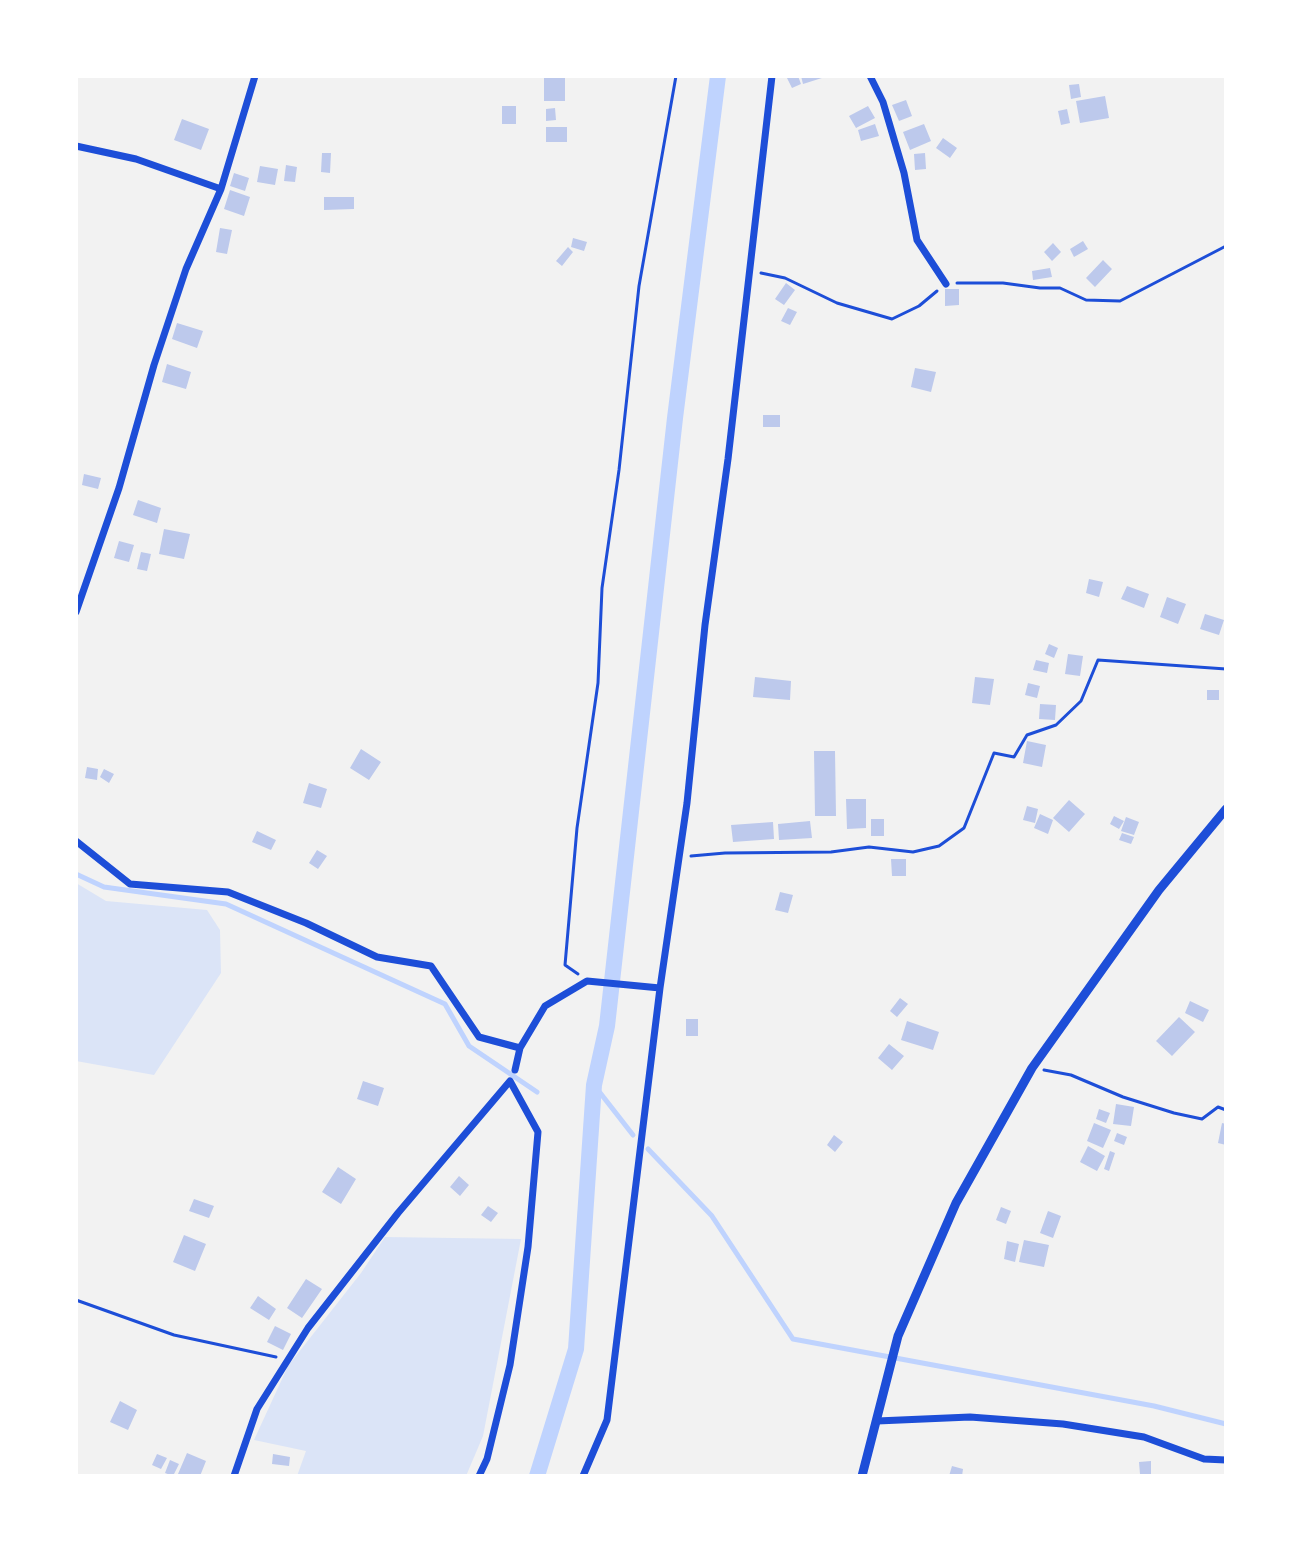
<!DOCTYPE html>
<html>
<head>
<meta charset="utf-8">
<style>
  body { margin:0 }
  #map { position:relative; width:1302px; height:1552px; overflow:hidden; background:#f2f2f2; font-family:Ubuntu,sans-serif }
  canvas { display:block }
  .frame { position:absolute; inset:0; border:78px solid #fff; pointer-events:none }
</style>
</head>
<body>
<div id="map">
<canvas width="1302" height="1552"></canvas>
<div class="frame"></div>
</div>
<script>
const ctx = document.querySelector('canvas').getContext('2d');
ctx.lineJoin = 'round';
function paint(path, color) {
  ctx.fillStyle = color;
  ctx.fill(path, 'evenodd');
}
function shape(rows) {
  const path = new Path2D();
  for (const r of rows) {
    path.moveTo(r[0], r[1]);
    for (let i = 2; i < r.length; i += 2) path.lineTo(r[i], r[i + 1]);
  }
  return path;
}
function stroke(path, color, width, dash) {
  ctx.strokeStyle = color;
  ctx.lineWidth = width;
  ctx.lineCap = dash ? 'butt' : 'round';
  ctx.setLineDash(dash || []);
  ctx.stroke(path);
}
paint(shape([
  [76,883,106,901,207,910,220,930,221,973,154,1075,76,1061],
  [385,1237,521,1239,483,1436,466,1476,297,1476,306,1451,254,1440,288,1366,361,1273]
]), '#dbe4f7');
stroke(shape([
  [76,874,104,887,226,904,445,1004,469,1046,537,1092],
  [594,1085,633,1135],
  [648,1149,712,1216,793,1339,1154,1406,1226,1424]
]), '#bfd3fe', 5);
stroke(shape([
  [537,1476,576,1349,594,1085,607,1026,675,418,718,76]
]), '#bfd3fe', 16);
paint(shape([
  [544,76,565,76,565,101,544,101],
  [792,76,798,76,801,84,792,88,787,78],
  [801,76,825,76,825,77,803,84],
  [1079,84,1081,97,1071,99,1069,85],
  [1105,96,1109,118,1080,123,1076,101],
  [906,100,912,116,899,121,892,105],
  [502,106,516,106,516,124,502,124],
  [868,106,875,118,856,128,849,116],
  [555,108,556,120,546,121,546,109],
  [1067,109,1070,123,1061,125,1058,111],
  [182,119,209,129,201,150,174,140],
  [875,124,879,136,861,141,858,130],
  [924,124,931,141,910,150,903,132],
  [546,127,567,127,567,142,546,142],
  [943,138,957,148,950,158,936,148],
  [322,153,331,153,330,173,321,172],
  [925,153,926,169,915,170,914,154],
  [286,165,297,167,295,182,284,181],
  [260,166,278,169,275,185,257,182],
  [234,173,249,178,245,191,230,186],
  [230,190,250,197,244,216,224,209],
  [324,197,354,197,354,209,324,210],
  [220,228,232,230,227,254,216,252],
  [573,238,587,242,584,251,571,247],
  [1083,241,1088,249,1074,257,1070,249],
  [1053,243,1061,252,1052,261,1044,252],
  [568,247,573,252,562,266,556,261],
  [1103,260,1112,269,1095,287,1086,278],
  [1050,268,1052,277,1033,280,1032,271],
  [786,283,795,290,784,305,775,299],
  [945,289,959,289,959,305,945,306],
  [788,308,797,312,790,325,781,321],
  [177,323,203,331,197,348,172,339],
  [167,364,191,372,186,389,162,382],
  [915,368,936,372,931,392,911,387],
  [763,415,780,415,780,427,763,427],
  [84,474,101,478,98,489,82,485],
  [138,500,161,508,157,523,133,515],
  [164,529,190,534,184,559,159,554],
  [119,541,134,545,129,562,114,558],
  [141,552,151,554,147,571,137,569],
  [1089,579,1103,582,1099,597,1086,593],
  [1127,586,1149,594,1144,608,1121,599],
  [1167,597,1186,604,1178,624,1160,617],
  [1205,614,1224,620,1219,635,1200,629],
  [1049,644,1058,648,1054,658,1045,654],
  [1068,654,1083,656,1080,676,1065,674],
  [1036,660,1049,663,1047,673,1033,670],
  [755,677,791,681,790,700,753,697],
  [975,677,994,679,990,705,972,703],
  [1028,683,1040,686,1037,698,1025,695],
  [1207,690,1219,690,1219,700,1207,700],
  [1040,704,1056,705,1055,720,1039,719],
  [1027,741,1046,745,1042,767,1023,763],
  [361,749,381,762,369,780,350,768],
  [814,751,835,751,836,816,815,816],
  [87,767,98,769,97,780,85,778],
  [104,769,114,774,109,783,100,777],
  [309,783,327,789,321,808,303,803],
  [846,799,866,799,866,828,847,829],
  [1069,800,1085,814,1069,832,1053,818],
  [1027,806,1038,809,1035,823,1023,820],
  [1040,814,1053,820,1048,834,1034,828],
  [1114,816,1124,821,1119,829,1110,824],
  [1126,817,1139,822,1134,835,1121,831],
  [871,819,884,819,884,836,871,836],
  [810,821,812,838,779,840,778,824],
  [773,822,774,839,733,842,731,825],
  [257,831,276,840,271,850,252,842],
  [1122,833,1134,837,1131,844,1119,840],
  [317,850,327,856,318,869,309,863],
  [891,859,906,859,906,876,892,876],
  [780,892,793,895,788,913,775,910],
  [900,998,908,1004,897,1017,890,1011],
  [1190,1001,1209,1010,1203,1022,1185,1013],
  [1179,1017,1195,1032,1172,1056,1156,1041],
  [686,1019,698,1019,698,1036,686,1036],
  [907,1021,939,1032,933,1050,901,1040],
  [889,1044,904,1056,892,1070,878,1058],
  [363,1081,384,1088,378,1106,357,1099],
  [1116,1104,1134,1107,1131,1126,1113,1124],
  [1099,1109,1110,1113,1106,1123,1096,1119],
  [1094,1123,1111,1130,1103,1148,1087,1141],
  [1222,1123,1226,1124,1226,1145,1218,1143],
  [1117,1133,1127,1137,1124,1145,1114,1141],
  [834,1135,843,1142,835,1152,827,1145],
  [1088,1146,1105,1156,1097,1171,1080,1162],
  [1110,1151,1115,1153,1109,1171,1104,1169],
  [338,1167,356,1179,341,1204,322,1192],
  [459,1176,469,1185,460,1196,450,1187],
  [194,1199,214,1206,209,1218,189,1211],
  [488,1206,498,1213,491,1222,481,1215],
  [1001,1207,1011,1211,1006,1224,996,1220],
  [1048,1211,1061,1216,1053,1238,1040,1233],
  [184,1235,206,1244,195,1271,173,1262],
  [1024,1240,1049,1245,1044,1267,1019,1262],
  [1007,1241,1019,1244,1015,1262,1004,1259],
  [306,1279,322,1289,302,1318,287,1308],
  [258,1296,276,1309,269,1320,250,1308],
  [275,1326,291,1334,283,1350,267,1342],
  [120,1401,137,1410,128,1430,110,1422],
  [187,1453,206,1461,200,1476,178,1474],
  [157,1454,167,1458,161,1469,152,1465],
  [273,1454,290,1457,289,1466,272,1464],
  [170,1460,179,1464,173,1476,165,1473],
  [1151,1461,1151,1474,1140,1474,1139,1462],
  [952,1466,963,1469,962,1476,949,1476]
]), '#bdc9ec');
stroke(shape([
  [761,273,785,278,837,303,892,319,919,306,937,291],
  [957,283,1003,283,1040,288,1060,288,1086,300,1120,301,1226,246],
  [691,856,725,853,831,852,869,847,913,852,939,846,964,828,994,753,1014,757,1027,735,1056,725,1081,701,1098,660,1226,669],
  [578,974,565,965,577,828,598,683,602,588,619,470,639,286,676,76],
  [1044,1070,1071,1075,1123,1097,1174,1113,1202,1119,1218,1107,1226,1110],
  [76,1300,174,1335,276,1357]
]), '#1d4ed8', 3);
stroke(shape([
  [870,76,883,102,904,173,917,240,946,284],
  [76,146,136,159,221,189],
  [76,612,119,488,154,365,186,269,221,189,255,76],
  [76,841,130,884,228,892,306,923,377,957,431,966,479,1037,520,1048],
  [515,1070,520,1048,545,1006,587,981,660,988],
  [877,1421,970,1417,1063,1424,1144,1437,1204,1459,1226,1460],
  [234,1476,257,1409,308,1328,398,1213,510,1081,538,1132,528,1247,510,1365,487,1459,479,1476],
  [583,1476,607,1420,660,988,687,803,705,625,728,459,772,76]
]), '#1d4ed8', 7);
stroke(shape([
  [862,1476,898,1336,956,1203,1032,1068,1159,890,1226,809]
]), '#1d4ed8', 9);
</script>
</body>
</html>
